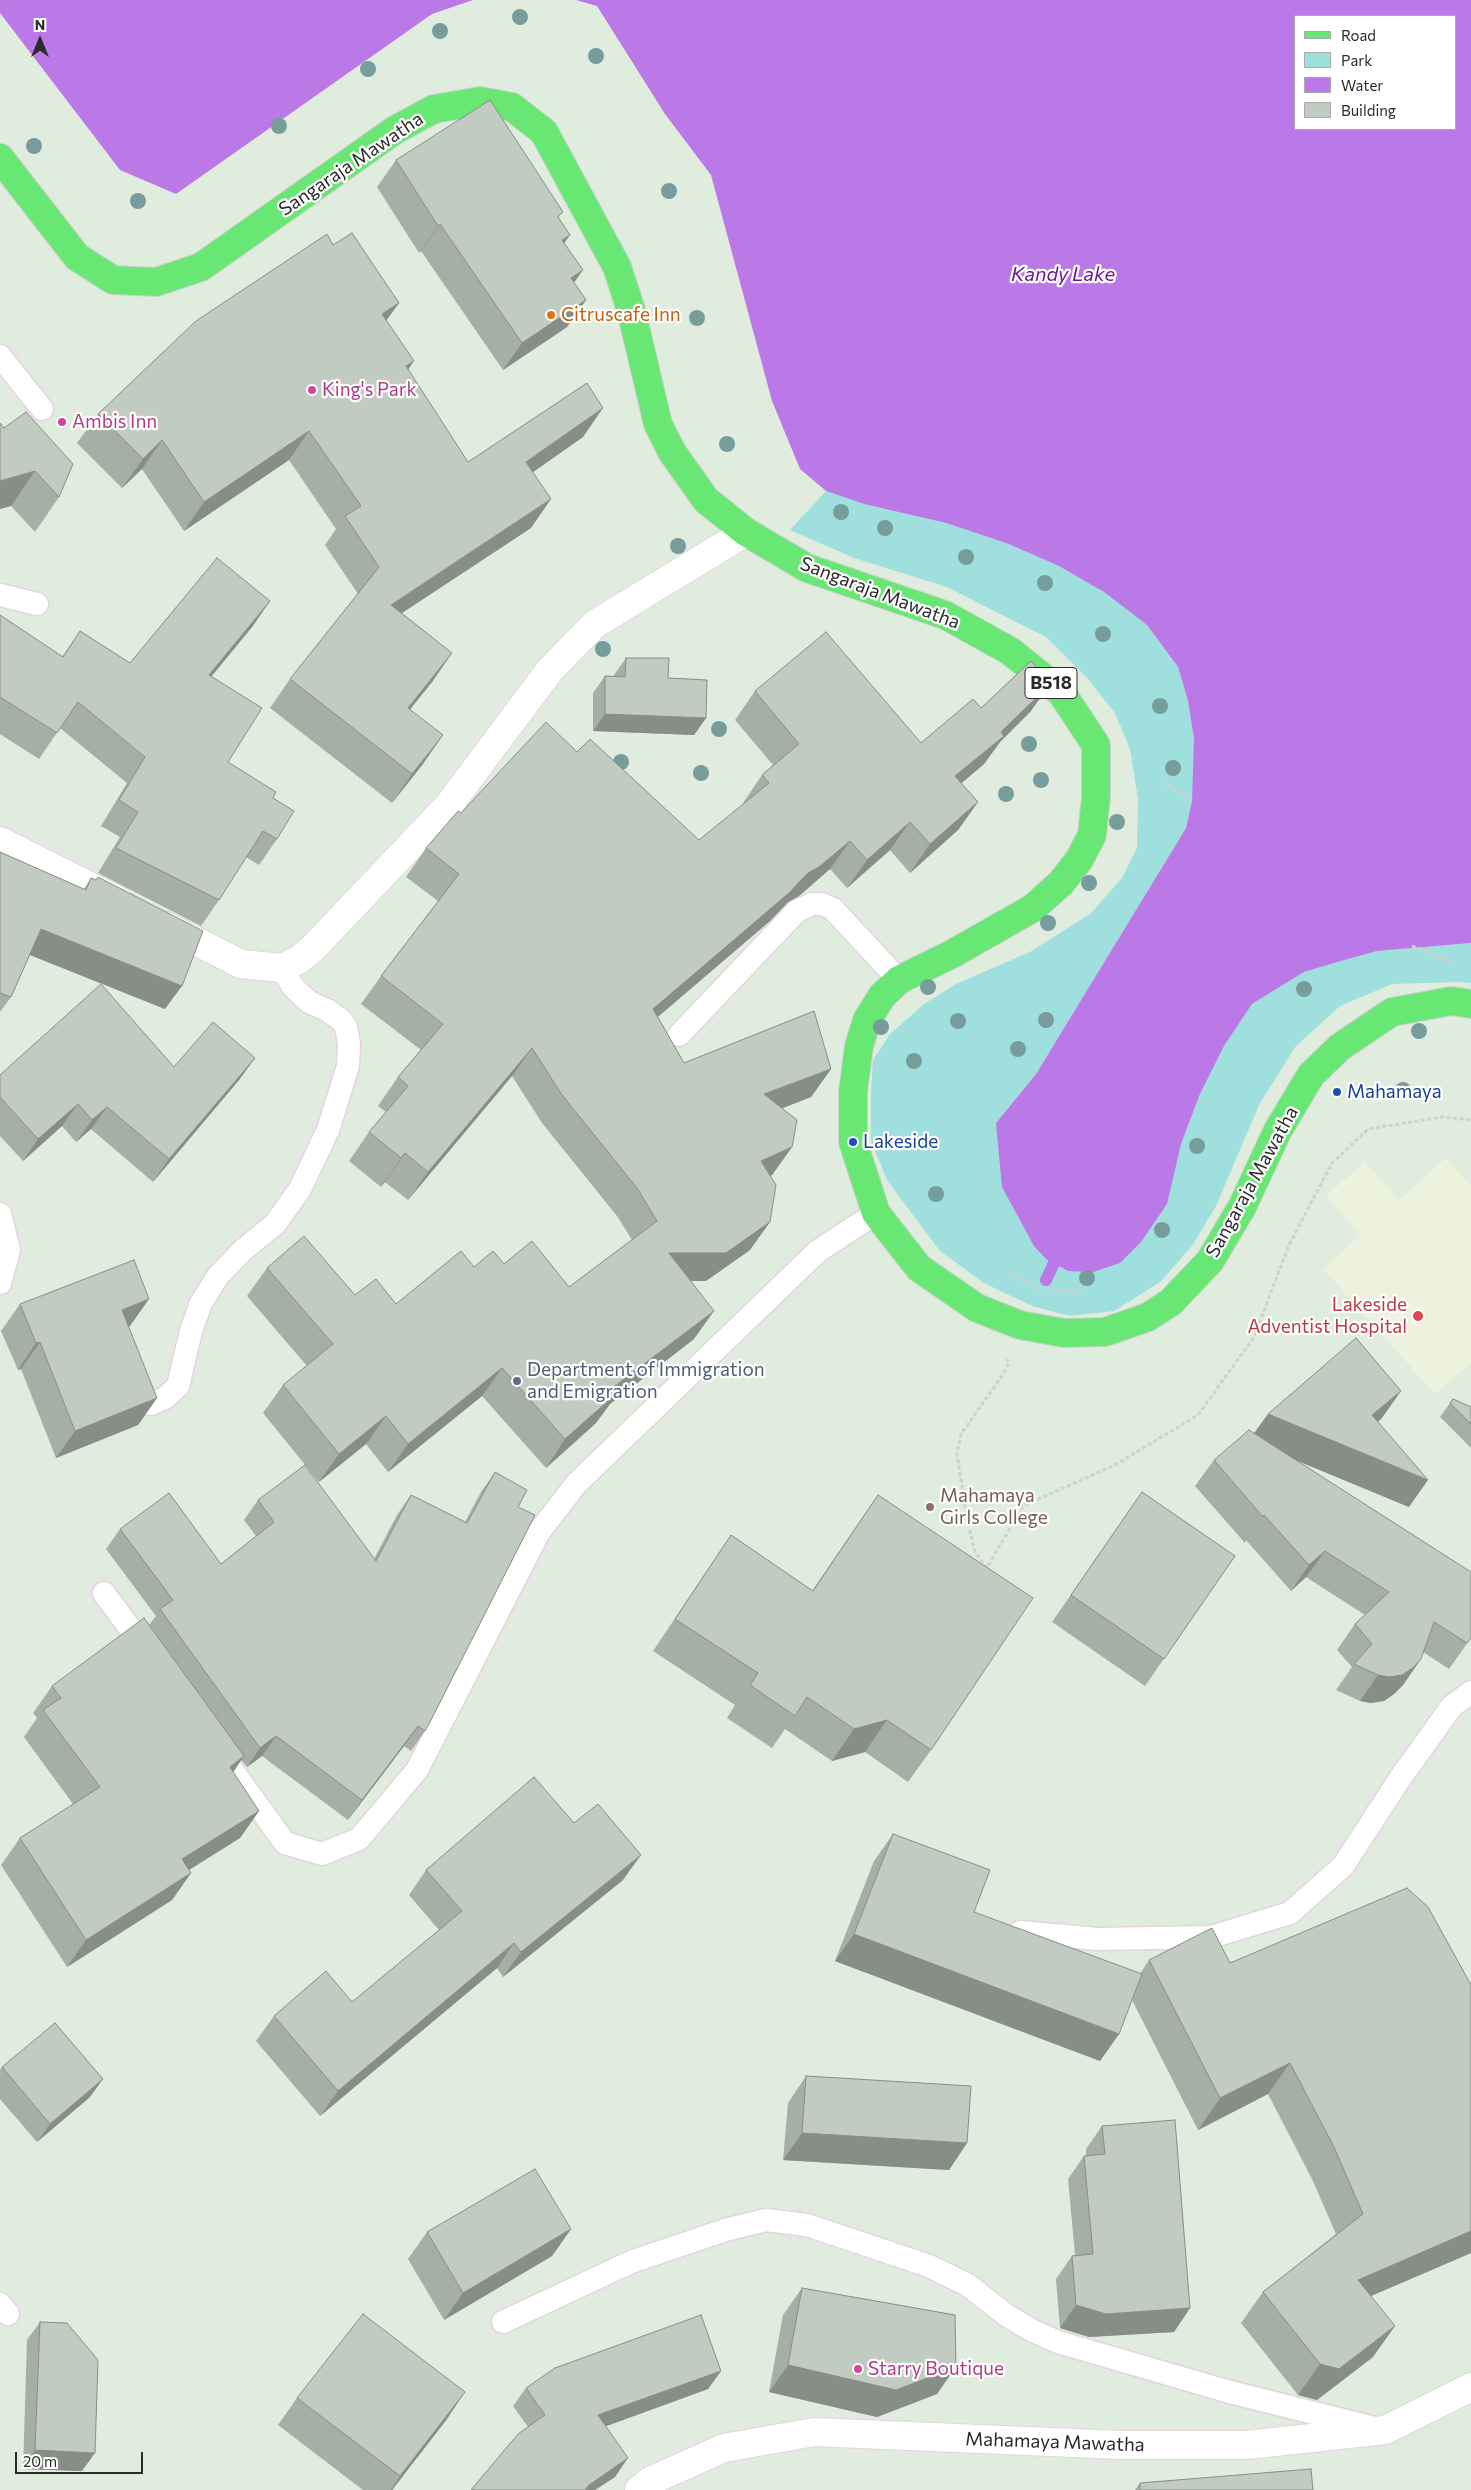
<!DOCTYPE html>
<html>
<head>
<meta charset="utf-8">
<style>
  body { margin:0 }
  #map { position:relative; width:1471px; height:2490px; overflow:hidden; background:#e0ecde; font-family:Commissioner,sans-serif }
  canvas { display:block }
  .legend { position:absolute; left:1294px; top:15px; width:162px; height:115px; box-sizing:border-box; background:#fff; border:1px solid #aaa; margin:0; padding:6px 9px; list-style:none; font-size:15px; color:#2b2b2b }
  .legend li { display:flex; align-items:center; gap:10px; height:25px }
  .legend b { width:25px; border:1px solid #aaa }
  .north { position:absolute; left:15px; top:15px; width:50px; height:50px; -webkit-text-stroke:4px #fff; paint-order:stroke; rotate:0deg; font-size:14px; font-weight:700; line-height:20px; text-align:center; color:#2b2b2b }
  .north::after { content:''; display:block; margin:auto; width:18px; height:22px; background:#2b2b2b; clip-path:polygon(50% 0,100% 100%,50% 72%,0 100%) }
  .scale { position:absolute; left:15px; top:2452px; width:128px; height:22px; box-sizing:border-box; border:2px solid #2b2b2b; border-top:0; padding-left:6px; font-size:15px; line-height:18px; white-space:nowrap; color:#2b2b2b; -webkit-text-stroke:4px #fff; paint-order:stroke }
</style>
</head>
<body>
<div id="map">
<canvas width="1471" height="2490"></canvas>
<ul class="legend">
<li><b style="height:6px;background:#68e775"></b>Road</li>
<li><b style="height:14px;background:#9fdfde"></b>Park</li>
<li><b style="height:14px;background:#ba79e6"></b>Water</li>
<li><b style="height:14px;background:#c1cbc1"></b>Building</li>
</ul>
<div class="north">N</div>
<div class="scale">20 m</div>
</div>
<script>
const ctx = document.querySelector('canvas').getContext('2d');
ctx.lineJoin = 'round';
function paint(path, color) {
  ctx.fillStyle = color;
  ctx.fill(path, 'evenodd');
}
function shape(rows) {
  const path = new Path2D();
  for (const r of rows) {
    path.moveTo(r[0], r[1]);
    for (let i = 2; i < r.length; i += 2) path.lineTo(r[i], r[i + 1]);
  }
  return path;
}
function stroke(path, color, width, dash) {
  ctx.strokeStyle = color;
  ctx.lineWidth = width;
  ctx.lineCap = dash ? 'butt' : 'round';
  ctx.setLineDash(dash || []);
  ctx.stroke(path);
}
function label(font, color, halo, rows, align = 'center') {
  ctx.font = font + ' Commissioner,sans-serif';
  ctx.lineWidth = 4.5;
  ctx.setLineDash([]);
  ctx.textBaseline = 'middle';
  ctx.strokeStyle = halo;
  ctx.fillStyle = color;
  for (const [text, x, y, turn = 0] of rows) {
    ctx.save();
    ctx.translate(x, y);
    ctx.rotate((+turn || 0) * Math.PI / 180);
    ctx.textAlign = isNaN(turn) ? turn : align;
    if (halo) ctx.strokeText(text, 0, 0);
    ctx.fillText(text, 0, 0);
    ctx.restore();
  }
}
paint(shape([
  [1446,1158,1471,1186,1471,1363,1435,1394,1323,1269,1361,1235,1326,1196,1365,1162,1399,1200]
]), '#ecf2dc');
paint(shape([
  [826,491,864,504,946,523,1006,543,1057,565,1104,592,1147,625,1178,667,1188,701,1194,739,1194,769,1192,801,1186,828,1036,1074,996,1123,1047,1260,1068,1271,1181,1144,1200,1094,1224,1046,1252,1004,1304,972,1341,961,1377,951,1471,943,1471,983,1458,982,1392,984,1340,1006,1296,1046,1260,1103,1216,1206,1192,1246,1160,1282,1114,1311,1070,1316,1032,1306,984,1283,940,1251,887,1180,871,1141,871,1090,873,1060,890,1034,924,1004,956,984,1030,952,1090,914,1122,878,1137,848,1138,799,1130,749,1115,713,1087,678,1046,637,947,587,854,558,790,530]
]), '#9fdfde');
paint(shape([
  [0,0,473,0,432,14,176,194,120,170,0,13],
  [576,0,1471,0,1471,943,1377,951,1341,961,1304,972,1252,1004,1224,1046,1200,1094,1181,1144,1167,1204,1141,1242,1120,1263,1093,1272,1068,1271,1047,1260,1034,1246,1002,1187,996,1123,1036,1074,1186,828,1192,801,1194,739,1188,701,1178,667,1147,625,1104,592,1057,565,1006,543,946,523,864,504,826,491,800,469,772,401,711,175,665,114,597,6],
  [1455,16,1455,129,1295,129,1295,16]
]), '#ba79e6');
stroke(shape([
  [1046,1280,1054,1263]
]), '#ba79e6', 12);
const service = shape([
  [0,356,42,409],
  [0,595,37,604],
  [679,1035,797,911,812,904,822,904,833,909,899,980],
  [0,1214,9,1250,0,1283],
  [151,1404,165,1398,178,1386,191,1331,201,1303,218,1276,243,1250,275,1224,300,1189,328,1130,342,1085,348,1066,349,1044,346,1027,341,1020,327,1010,309,1002,293,987,282,968],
  [104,1593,148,1653],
  [216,1748,285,1843,322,1854,359,1839,417,1770,539,1532,577,1483,818,1251,876,1213],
  [1020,1932,1098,1939,1211,1937,1290,1913,1343,1866,1401,1777,1452,1706,1471,1692],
  [0,2304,8,2314],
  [503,2322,631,2262,725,2230,766,2220,807,2225,929,2266,968,2285,1006,2315,1031,2330,1058,2342,1230,2392,1374,2428]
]);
const minor = shape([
  [0,841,119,901],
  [166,926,241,964,282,968,300,959,313,948,449,805,550,670,595,624,746,532],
  [639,2490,650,2481,724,2448,814,2432,1122,2445,1247,2445,1385,2430,1471,2387]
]);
const primary = shape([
  [0,158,77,257,113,280,156,282,201,267,395,130,434,109,480,101,512,107,544,132,617,267,631,310,658,424,672,452,706,500,746,532,807,568,945,615,1010,651,1061,692,1096,745,1096,797,1092,835,1079,860,1061,883,1033,908,952,954,899,980,882,996,867,1020,859,1046,853,1092,853,1142,876,1213,919,1268,977,1308,1020,1325,1064,1333,1105,1332,1148,1317,1171,1302,1210,1261,1242,1207,1278,1130,1311,1075,1340,1047,1392,1012,1451,1001,1471,1004]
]);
stroke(service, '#e3d4e0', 25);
stroke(minor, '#e3d4e0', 30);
stroke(primary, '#d0d0d0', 30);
stroke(shape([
  [1162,782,1192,801],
  [1412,946,1453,963],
  [1011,1272,1040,1290],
  [1047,1290,1082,1292],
  [987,1568,975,1552,967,1519,957,1454,961,1434,1000,1379,1008,1365,1007,1359],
  [985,1571,1023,1506,1115,1465,1198,1415,1254,1337,1289,1245,1332,1163,1368,1129,1443,1117,1471,1120]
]), '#d0d0d0', 3, [4, 2.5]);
stroke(service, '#fff', 22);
stroke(minor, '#fff', 28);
stroke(primary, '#68e775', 28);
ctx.fillStyle = '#769c9b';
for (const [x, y] of [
  [520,17],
  [440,31],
  [596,56],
  [368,69],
  [279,126],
  [34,146],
  [669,191],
  [138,201],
  [697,318],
  [727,444],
  [841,512],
  [885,528],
  [678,546],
  [966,557],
  [1045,583],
  [1103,634],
  [603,649],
  [1160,706],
  [719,729],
  [1029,744],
  [621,762],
  [1173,768],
  [701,773],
  [1041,780],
  [1006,794],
  [1117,822],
  [1089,883],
  [1048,923],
  [928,987],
  [1304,989],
  [1046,1020],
  [958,1021],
  [881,1027],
  [1419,1031],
  [1018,1049],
  [914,1061],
  [1403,1090],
  [1197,1146],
  [936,1194],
  [1162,1230],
  [1087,1278]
]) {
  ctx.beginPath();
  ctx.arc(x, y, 8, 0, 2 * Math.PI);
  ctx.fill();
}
paint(shape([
  [396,160,565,243,574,283,586,300,567,327,503,370,421,251,419,253,377,187],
  [333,245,399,303,386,320,408,370,468,462,583,437,533,472,531,528,402,613,452,653,432,682,410,709,423,764,392,803,270,708,290,679,358,594,325,545,336,529,289,460,184,531,142,469,122,488,77,443,98,414],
  [0,423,59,497,35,532,11,506,0,509],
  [270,601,252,627,211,677,228,762,273,798,277,839,259,865,246,857,219,900,201,926,98,873,120,837,101,826,127,783,60,728,39,759,0,734,0,615,62,657,80,631,130,663],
  [626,658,668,678,706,718,694,735,593,731,593,693,605,676,614,676,614,675],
  [755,691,921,743,981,708,1031,711,1000,742,984,764,961,783,978,802,958,830,910,873,890,850,847,888,830,869,799,896,788,902,770,921,658,1017,684,1063,831,1069,811,1097,782,1108,792,1147,772,1175,770,1176,750,1250,706,1281,691,1281,694,1339,610,1404,596,1423,546,1468,482,1396,388,1472,366,1444,319,1482,263,1413,283,1385,307,1366,247,1296,267,1268,355,1295,396,1304,474,1267,504,1264,569,1287,632,1240,617,1216,542,1123,512,1076,408,1200,385,1182,381,1187,349,1161,369,1132,386,1112,378,1106,398,1077,421,1050,361,1004,381,976,438,901,406,877,426,848,461,813,577,752,699,840,744,804,743,803,762,775,773,765,735,720],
  [0,852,84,889,91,878,165,1009,30,955,11,997,0,1012],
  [255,1058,239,1080,153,1182,91,1129,76,1142,62,1126,23,1161,0,1136,0,1075,174,1067],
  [20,1304,130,1326,128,1327,157,1398,138,1425,56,1458,21,1369,18,1370,1,1331],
  [1453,1399,1471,1407,1471,1448,1440,1417],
  [1268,1414,1382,1418,1378,1422,1409,1507,1297,1460,1471,1638,1449,1669,1423,1652,1403,1685,1394,1694,1384,1701,1371,1703,1360,1701,1336,1690,1352,1667,1337,1650,1355,1624,1365,1615,1306,1577,1291,1591,1246,1540,1245,1543,1195,1486,1214,1460,1254,1433],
  [495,1472,518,1507,425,1731,411,1751,404,1746,348,1820,262,1756,247,1767,241,1760,233,1772,259,1811,240,1838,189,1870,191,1873,172,1900,67,1967,1,1865,20,1838,73,1804,24,1737,37,1718,33,1713,52,1686,149,1625,156,1616,106,1549,120,1529,221,1564,256,1536,244,1520,258,1500,374,1559,397,1515,411,1495,465,1522,481,1492],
  [1142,1492,1235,1556,1145,1686,1052,1622],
  [878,1495,931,1750,908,1782,865,1752,832,1761,785,1729,772,1748,727,1718,735,1705,653,1651,731,1535,812,1591],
  [893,1834,974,1912,1140,1974,1149,1960,1230,1963,1471,1985,1471,2253,1371,2296,1373,2357,1317,2400,1298,2395,1241,2323,1263,2292,1336,2234,1312,2179,1268,2094,1198,2130,1132,2000,1119,2034,1100,2061,835,1961,874,1861],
  [426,1870,623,1880,503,1977,497,1968,320,2116,256,2041,274,2016,352,2002,439,1930,409,1895],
  [2,2067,90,2097,37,2142,0,2099,0,2070],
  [806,2076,967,2143,949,2170,783,2160,788,2103],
  [1102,2126,1190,2308,1174,2332,1089,2337,1060,2328,1056,2279,1072,2256,1075,2255,1068,2179,1084,2156,1086,2155,1086,2149],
  [571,2229,552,2256,444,2320,408,2259,427,2232],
  [802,2288,937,2394,877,2417,769,2392,783,2315],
  [40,2322,82,2471,23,2469,27,2340],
  [721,2371,708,2389,605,2426,615,2477,595,2490,471,2490,528,2427,513,2406,526,2388],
  [297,2398,447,2419,392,2490,363,2490,278,2425],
  [1140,2483,1313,2490,1135,2490]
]), '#a6afa6');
paint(shape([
  [440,224,421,251,419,253,438,226],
  [570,235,551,262,562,240],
  [583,270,564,297,571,278],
  [586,300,567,327,503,370,522,343],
  [399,303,378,332,382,314],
  [414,361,394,390,406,366],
  [603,408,583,437,506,491,526,462],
  [309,431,289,460,184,531,204,502],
  [162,440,142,469,122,488,143,459],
  [35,471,11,506,0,509,0,481],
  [551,499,531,528,370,634,391,605],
  [270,601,252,627,191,701,209,675],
  [452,653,432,682,388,737,408,708],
  [1051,683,1031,711,1000,742,984,764,936,805,955,776],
  [605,714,706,718,694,735,593,731],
  [443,735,423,764,392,803,412,774],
  [978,802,958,830,910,873,930,844],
  [910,822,890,850,847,888,867,860],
  [850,841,830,869,799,896,788,902,770,921,634,1037,653,1009,808,873],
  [41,929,182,986,165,1009,25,953],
  [532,1048,512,1076,408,1200,428,1172],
  [255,1058,239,1080,153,1182,169,1159],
  [831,1069,811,1097,745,1123,764,1094],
  [78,1104,62,1126,23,1161,38,1139],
  [107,1107,91,1129,76,1142,92,1120],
  [792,1147,772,1175,741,1189,761,1161],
  [405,1153,385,1182,381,1187,401,1158],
  [770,1222,750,1250,706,1281,649,1281,669,1253],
  [149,1299,130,1326,103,1337,122,1310],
  [714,1311,694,1339,610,1404,596,1423,546,1468,565,1439,611,1389],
  [40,1342,21,1369,18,1370,36,1343],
  [502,1368,482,1396,388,1472,408,1444],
  [1401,1391,1382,1418,1353,1442,1372,1415],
  [157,1398,138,1425,56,1458,75,1431],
  [1268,1414,1428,1480,1409,1507,1249,1441],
  [386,1416,366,1444,319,1482,339,1454],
  [1325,1551,1306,1577,1291,1591,1309,1565],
  [1421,1659,1403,1685,1394,1694,1384,1701,1371,1703,1360,1701,1378,1675],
  [887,1720,865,1752,832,1761,854,1729],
  [418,1726,404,1746,348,1820,362,1800],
  [276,1736,262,1756,247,1767,260,1748],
  [244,1756,226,1783,230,1767],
  [259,1811,240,1838,163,1886,182,1859],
  [641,1855,623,1880,503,1977,521,1952],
  [191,1873,172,1900,67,1967,86,1940],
  [854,1934,1119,2034,1100,2061,835,1961],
  [514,1943,497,1968,320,2116,338,2091],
  [1290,2063,1268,2094,1198,2130,1220,2098],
  [103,2079,90,2097,37,2142,50,2124],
  [802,2133,967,2143,949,2170,783,2160],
  [571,2229,552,2256,444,2320,463,2293],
  [1471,2231,1471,2253,1336,2311,1358,2280],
  [1076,2305,1190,2308,1174,2332,1089,2337,1060,2328],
  [1395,2326,1373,2357,1317,2400,1298,2395,1320,2364],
  [788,2365,956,2367,937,2394,877,2417,769,2392],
  [721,2371,708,2389,585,2434,598,2415],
  [465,2392,447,2419,392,2490,391,2490,400,2476],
  [35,2450,95,2453,82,2471,23,2469],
  [628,2458,615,2477,595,2490,585,2490,589,2485]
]), '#878e87');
const building = shape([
  [490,100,563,212,558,217,570,235,562,240,583,270,571,278,586,300,522,343,440,224,438,226,396,160,490,100],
  [352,233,399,303,382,314,414,361,406,366,468,462,587,383,603,408,526,462,551,499,391,605,452,653,408,708,443,735,412,774,290,679,379,567,345,516,361,506,309,431,204,502,162,440,143,459,98,414,196,321,327,234,333,245,352,233],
  [26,412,73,464,59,497,35,471,0,481,0,423,4,428,26,412],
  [217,558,270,601,209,675,262,708,228,762,276,792,273,798,294,811,277,839,263,831,219,900,116,848,138,812,119,800,145,757,78,702,57,733,0,697,0,615,63,657,80,631,130,663,217,558],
  [826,632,921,743,973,699,981,708,1031,661,1051,683,1001,732,1004,736,955,776,978,802,930,844,910,822,867,860,850,841,819,867,808,873,789,893,653,1009,684,1063,814,1011,831,1069,764,1094,797,1120,792,1147,761,1161,776,1185,770,1222,726,1253,669,1253,714,1311,611,1389,616,1394,565,1439,502,1368,408,1444,386,1416,339,1454,283,1385,333,1344,267,1268,304,1236,355,1295,376,1279,396,1304,461,1251,474,1267,493,1251,504,1264,532,1241,569,1287,657,1221,637,1188,562,1095,532,1048,428,1172,405,1153,401,1158,369,1132,408,1086,398,1077,443,1024,381,976,459,874,426,848,458,811,461,813,546,722,577,752,590,739,699,840,769,783,762,775,799,744,755,691,826,632],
  [626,658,669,658,668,678,707,680,706,718,605,714,605,676,625,677,626,658],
  [0,852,86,890,91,878,96,880,98,877,203,931,182,986,41,929,11,997,0,993,0,852],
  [101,984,174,1067,213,1022,255,1058,169,1159,107,1107,92,1120,78,1104,38,1139,0,1097,0,1075,101,984],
  [134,1260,149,1299,122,1310,157,1398,75,1431,40,1342,36,1343,20,1304,134,1260],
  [1356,1338,1401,1391,1372,1415,1428,1480,1268,1414,1356,1338],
  [1453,1399,1471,1407,1471,1424,1450,1403,1453,1399],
  [1249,1430,1471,1572,1471,1638,1467,1643,1434,1622,1421,1659,1413,1668,1402,1675,1389,1677,1378,1675,1354,1664,1372,1644,1355,1624,1389,1592,1325,1551,1309,1565,1264,1515,1263,1517,1214,1460,1249,1430],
  [305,1465,376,1561,411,1495,467,1523,495,1472,527,1490,518,1507,535,1515,429,1724,425,1731,418,1726,362,1800,276,1736,260,1748,160,1609,173,1600,120,1529,169,1493,221,1564,274,1522,258,1500,305,1465],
  [1142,1492,1235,1556,1164,1659,1071,1595,1142,1492],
  [878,1495,1033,1598,931,1750,887,1720,854,1729,807,1697,795,1716,750,1685,758,1673,675,1619,731,1535,813,1591,878,1495],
  [144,1618,244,1756,230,1767,259,1811,182,1859,191,1873,86,1940,20,1838,100,1787,43,1710,61,1698,52,1686,144,1618],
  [534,1777,574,1823,598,1804,641,1855,521,1952,514,1943,338,2091,274,2016,326,1971,352,2002,462,1911,426,1870,534,1777],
  [893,1834,990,1870,974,1912,1142,1974,1119,2034,854,1934,893,1834],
  [1407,1888,1428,1907,1471,1985,1471,2231,1358,2280,1395,2326,1339,2369,1320,2364,1263,2292,1363,2214,1334,2147,1290,2063,1220,2098,1149,1960,1212,1928,1230,1963,1407,1888],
  [55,2023,103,2079,50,2124,2,2067,55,2023],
  [806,2076,971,2086,967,2143,802,2133,806,2076],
  [1175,2120,1190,2308,1106,2314,1076,2305,1072,2256,1093,2254,1084,2156,1105,2154,1102,2126,1175,2120],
  [535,2169,571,2229,463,2293,427,2232,535,2169],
  [802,2288,955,2315,956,2367,896,2390,788,2365,802,2288],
  [363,2314,465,2392,400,2476,297,2398,363,2314],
  [701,2315,721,2371,598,2415,628,2458,589,2485,585,2490,471,2490,518,2434,545,2415,526,2388,555,2368,701,2315],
  [40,2322,67,2323,98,2360,95,2453,35,2450,40,2322],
  [1311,2469,1313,2490,1140,2490,1140,2483,1311,2469]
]);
paint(building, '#c1cbc1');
stroke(building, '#878e87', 1);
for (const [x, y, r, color] of [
  [551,315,5,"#e8710a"],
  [312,390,5,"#d1479c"],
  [62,422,5,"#d1479c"],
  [1337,1092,5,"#1a4fb4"],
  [853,1142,5,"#1a4fb4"],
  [1418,1316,6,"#e0444e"],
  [517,1381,5,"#5c6f8a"],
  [930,1507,5,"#8d6e63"],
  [858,2369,5,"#d1479c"]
]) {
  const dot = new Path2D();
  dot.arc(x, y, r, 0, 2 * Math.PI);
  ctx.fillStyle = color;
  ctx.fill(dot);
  stroke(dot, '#fff', 2);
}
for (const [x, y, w] of [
  [1051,683,52]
]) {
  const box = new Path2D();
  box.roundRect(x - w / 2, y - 15.5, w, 31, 4);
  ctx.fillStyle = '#fff';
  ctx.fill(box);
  stroke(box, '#2b2b2b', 1);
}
label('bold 18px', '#2b2b2b', null, [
  ["B518",1051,683]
]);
label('19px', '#2b2b2b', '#fff', [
  ["Sangaraja Mawatha",351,164,-34],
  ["Sangaraja Mawatha",880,593,21],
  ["Sangaraja Mawatha",1252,1182,-61],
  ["Mahamaya Mawatha",1055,2442,2]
]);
label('19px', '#c56008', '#fff', [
  ["Citruscafe Inn",561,315]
], 'left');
label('19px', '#b23c85', '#fff', [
  ["King's Park",322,390],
  ["Ambis Inn",72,422],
  ["Starry Boutique",868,2369]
], 'left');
label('19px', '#164399', '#fff', [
  ["Mahamaya",1347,1092],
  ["Lakeside",863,1142]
], 'left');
label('19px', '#be3a42', '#fff', [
  ["Lakeside",1407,1305],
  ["Adventist Hospital",1407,1327]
], 'right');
label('19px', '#4e5e75', '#fff', [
  ["Department of Immigration",527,1370],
  ["and Emigration",527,1392]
], 'left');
label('19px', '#785e54', '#fff', [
  ["Mahamaya",940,1496],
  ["Girls College",940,1518]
], 'left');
label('italic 20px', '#6b1793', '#fff', [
  ["Kandy Lake",1063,274]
]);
</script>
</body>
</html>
